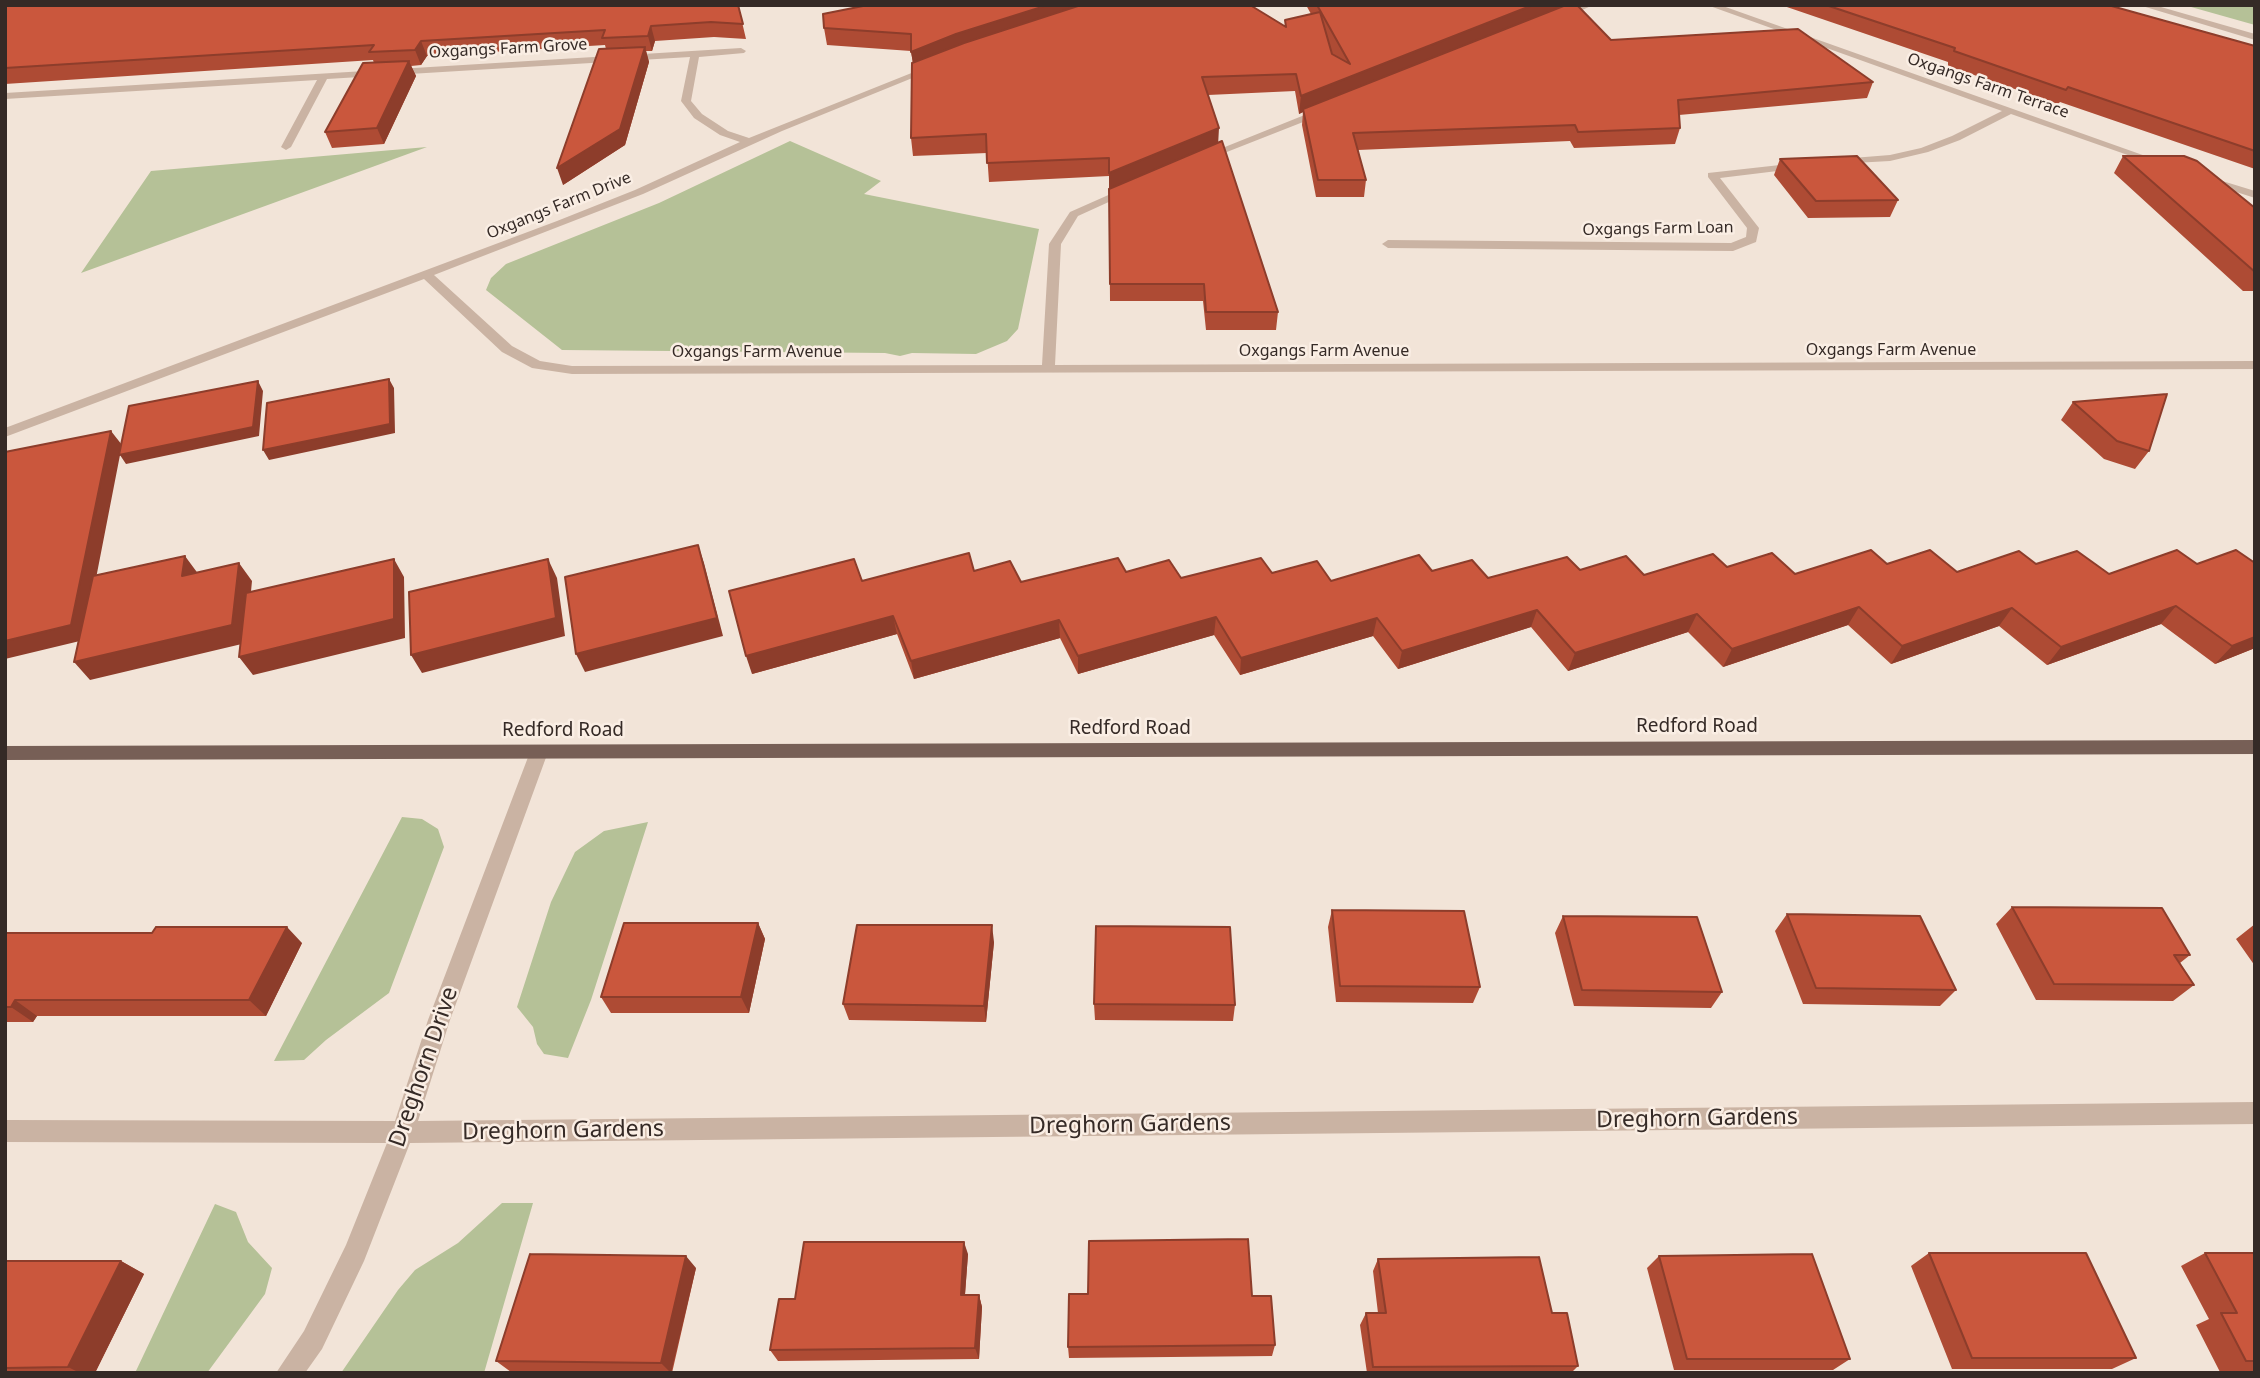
<!DOCTYPE html>
<html>
<head>
<meta charset="utf-8">
<style>
  body { margin:0 }
  #map { position:relative; width:2260px; height:1378px; overflow:hidden; background:#f2e4d8; font-family:"Noto Sans",sans-serif }
  canvas { display:block }
  .frame { position:absolute; inset:0; border:7px solid #352a26; pointer-events:none }
</style>
</head>
<body>
<div id="map">
<canvas width="2260" height="1378"></canvas>
<div class="frame"></div>
</div>
<script>
const ctx = document.querySelector('canvas').getContext('2d');
ctx.lineJoin = 'round';
function paint(path, color) {
  ctx.fillStyle = color;
  ctx.fill(path, 'evenodd');
}
function shape(rows) {
  const path = new Path2D();
  for (const r of rows) {
    path.moveTo(r[0], r[1]);
    for (let i = 2; i < r.length; i += 2) path.lineTo(r[i], r[i + 1]);
  }
  return path;
}
function stroke(path, color, width, dash) {
  ctx.strokeStyle = color;
  ctx.lineWidth = width;
  ctx.lineCap = dash ? 'butt' : 'round';
  ctx.setLineDash(dash || []);
  ctx.stroke(path);
}
function label(font, color, halo, rows, align = 'center') {
  ctx.font = font + ' "Noto Sans",sans-serif';
  ctx.lineWidth = 5;
  ctx.setLineDash([]);
  ctx.textBaseline = 'middle';
  ctx.strokeStyle = halo;
  ctx.fillStyle = color;
  for (const [text, x, y, turn = 0] of rows) {
    ctx.save();
    ctx.translate(x, y);
    ctx.rotate((+turn || 0) * Math.PI / 180);
    ctx.textAlign = isNaN(turn) ? turn : align;
    if (halo) ctx.strokeText(text, 0, 0);
    ctx.fillText(text, 0, 0);
    ctx.restore();
  }
}
paint(shape([
  [2184,5,2255,7,2255,25],
  [790,141,881,181,864,194,1039,229,1018,329,1007,341,976,354,912,353,900,356,885,353,562,350,486,290,491,278,506,264,659,203],
  [427,147,364,170,81,273,151,171],
  [402,817,422,819,438,829,444,847,389,993,326,1040,304,1060,274,1061],
  [648,822,591,1000,568,1058,544,1054,537,1044,533,1027,517,1007,551,902,575,852,604,831],
  [502,1203,533,1203,484,1373,341,1373,398,1290,415,1270,458,1243],
  [215,1204,236,1212,248,1242,272,1268,265,1294,207,1373,135,1373]
]), '#b5c197');
paint(shape([
  [1581,5,1593,5,1563,19,1555,17,1581,5],
  [1707,5,1720,5,2168,164,2159,166,2011,114,1960,140,1928,152,1890,161,1836,164,1835,162,1840,159,1890,155,1921,148,1952,136,2002,111,1707,5],
  [2139,5,2154,5,2255,34,2255,40,2139,5],
  [741,48,746,51,744,53,699,57,691,101,702,114,728,131,749,138,929,66,937,68,782,131,643,194,434,275,512,346,540,361,572,366,1042,365,1049,244,1070,212,1131,185,1135,186,1135,190,1078,216,1061,244,1055,365,2255,361,2255,369,572,374,532,368,502,352,424,279,5,437,5,428,557,221,635,190,740,142,720,135,694,118,681,101,690,57,327,79,291,147,286,150,281,147,317,80,5,99,5,93,741,48],
  [1322,108,1327,111,1326,113,1209,159,1200,157,1322,108],
  [1798,163,1802,164,1802,168,1720,178,1759,228,1756,242,1733,251,1388,248,1382,244,1388,240,1731,243,1746,237,1747,228,1708,177,1708,173,1798,163],
  [2206,176,2255,191,2255,198,2202,181,2200,179,2206,176],
  [539,745,545,747,548,752,450,1020,418,1121,2255,1102,2255,1124,410,1143,364,1261,322,1349,305,1373,276,1373,304,1331,346,1245,387,1143,5,1142,5,1120,395,1121,428,1020,530,752,533,747,539,745]
]), '#cab3a3');
paint(shape([
  [2255,740,2255,754,5,760,5,746,2255,740]
]), '#775f56');
paint(shape([
  [5,5,738,5,746,39,714,37,655,41,652,51,646,51,649,62,625,145,563,185,606,49,605,45,427,56,421,65,411,66,416,76,384,144,332,148,325,132,374,63,373,60,5,84],
  [1306,5,1563,5,1563,6,1611,40,1873,82,1867,98,1679,115,1680,128,1675,144,1574,148,1570,141,1358,150,1366,180,1364,197,1316,197,1302,125,1303,112,1299,114,1295,91,1208,95,1218,143,1278,312,1276,330,1206,330,1203,301,1110,301,1109,176,989,182,987,153,913,156,911,138,913,63,911,51,827,45,824,28,1285,26,1285,20,1311,14],
  [1781,5,2108,5,2255,46,2255,169,2060,102,2058,104,1948,66,1948,62],
  [2123,156,2255,208,2255,291,2243,291,2114,173],
  [1780,159,1898,200,1890,217,1808,218,1774,175],
  [2073,402,2149,451,2135,469,2104,459,2061,420],
  [2177,550,2255,648,2215,664,2161,624,2047,665,1999,626,1891,664,1848,625,1723,667,1688,632,1568,671,1531,627,1398,669,1373,636,1240,675,1214,635,1078,674,1060,638,914,679,897,634,752,674,862,581,974,571,1021,582,1126,572,1181,578,1272,573,1331,581,1432,571,1488,578,1580,570,1644,575,1727,567,1795,574,1887,564,1957,572,2036,564,2109,574],
  [2012,907,2190,955,2180,963,2194,985,2173,1001,2036,1000,1996,924],
  [1332,910,1480,987,1473,1003,1336,1002,1328,927],
  [1787,914,1956,990,1940,1006,1803,1004,1775,931],
  [1563,916,1722,992,1711,1008,1574,1006,1555,933],
  [758,923,765,939,749,1013,611,1013,601,997],
  [2255,924,2255,966,2236,939],
  [5,933,152,933,302,943,266,1016,37,1016,33,1022,5,1022],
  [994,942,986,1022,849,1020,843,1004],
  [1094,1004,1235,1005,1233,1021,1095,1020],
  [1929,1253,2136,1358,2112,1369,1952,1369,1911,1266],
  [2205,1253,2255,1253,2255,1372,2220,1372,2196,1325,2209,1319,2181,1266],
  [968,1254,965,1295,979,1295,982,1307,979,1359,778,1361,770,1350,795,1299],
  [1659,1256,1850,1359,1833,1370,1674,1370,1647,1268],
  [1378,1259,1552,1313,1578,1366,1571,1373,1367,1373,1360,1325,1366,1313,1378,1313,1373,1271],
  [5,1261,121,1261,144,1274,95,1373,5,1373],
  [696,1268,672,1373,511,1372,496,1361],
  [1252,1296,1275,1345,1272,1356,1069,1358,1068,1347]
]), '#ae4b34');
paint(shape([
  [1048,5,1102,5,914,69,911,52,956,34],
  [1533,5,1563,5,1562,9,1303,109,1303,112,1299,114,1301,96],
  [651,26,655,41,652,51,648,36],
  [421,41,427,56,421,65,415,50],
  [645,47,649,62,625,145,563,185,557,168],
  [409,61,416,76,384,144,377,128],
  [1219,128,1218,146,1109,192,1109,173],
  [389,379,394,388,395,433,269,460,263,450],
  [258,381,263,391,259,436,126,464,120,455,84,640,5,659,5,641,111,431,122,445],
  [698,545,704,563,723,636,585,672,576,654],
  [185,556,199,575,182,576],
  [394,559,404,577,405,638,253,675,239,657],
  [548,559,557,578,565,636,422,673,411,655],
  [239,563,252,581,246,643,90,680,74,662],
  [2176,606,2161,624,2047,665,2061,647],
  [1859,607,1848,625,1723,667,1732,649],
  [2012,608,1999,626,1891,664,1902,646],
  [1537,610,1531,627,1398,669,1402,651],
  [1697,614,1688,632,1568,671,1575,653],
  [893,616,897,634,752,674,746,656],
  [1216,617,1214,635,1078,674,1078,656],
  [1377,618,1373,636,1240,675,1241,658],
  [1059,620,1060,638,914,679,911,661],
  [2255,637,2255,648,2215,664,2232,646],
  [758,923,765,939,749,1013,741,997],
  [992,925,994,942,986,1022,984,1006],
  [287,927,302,943,266,1016,249,1000],
  [15,1000,37,1016,33,1022,11,1007],
  [964,1242,968,1254,964,1307,961,1295],
  [686,1256,696,1268,671,1373,661,1363],
  [121,1261,144,1274,95,1373,80,1373,68,1367],
  [979,1295,982,1307,979,1359,975,1348]
]), '#8d3d2b');
const building = shape([
  [5,5,738,5,743,24,711,22,651,26,648,36,602,38,605,30,421,41,415,50,369,52,374,45,5,68,5,5],
  [868,5,1048,5,956,34,911,52,911,34,824,28,823,14,868,5],
  [1081,5,1250,5,1286,27,1285,20,1320,12,1332,54,1350,64,1317,5,1533,5,1301,96,1296,74,1202,77,1219,128,1109,173,1109,158,987,163,986,134,911,138,912,63,964,43,1081,5],
  [1566,5,1577,5,1611,40,1798,29,1873,82,1678,100,1680,128,1578,132,1575,125,1353,133,1366,180,1318,180,1303,109,1566,5],
  [1826,5,2108,5,2255,46,2255,151,2068,87,2066,90,1954,51,1955,48,1826,5],
  [645,47,620,129,557,168,599,49,645,47],
  [409,61,377,128,325,132,363,63,409,61],
  [1222,141,1278,312,1206,312,1204,284,1110,284,1109,189,1222,141],
  [1857,156,1898,200,1816,201,1780,159,1857,156],
  [2123,156,2184,156,2197,161,2255,208,2255,272,2123,156],
  [389,379,390,424,263,450,267,403,389,379],
  [258,381,253,427,119,455,129,406,258,381],
  [2167,394,2149,451,2117,441,2073,402,2167,394],
  [111,431,71,625,5,641,5,452,111,431],
  [698,545,717,618,576,654,565,577,698,545],
  [1871,550,1887,564,1930,550,1957,572,2019,551,2036,564,2077,551,2109,574,2177,550,2197,564,2236,550,2255,563,2255,637,2232,646,2176,606,2061,647,2012,608,1902,646,1859,607,1732,649,1697,614,1575,653,1537,610,1402,651,1377,618,1241,658,1216,617,1078,656,1059,620,911,661,893,616,746,656,729,591,854,559,862,581,969,553,974,571,1010,561,1021,582,1118,558,1126,572,1169,560,1181,578,1261,558,1272,573,1317,561,1331,581,1419,555,1432,571,1472,560,1488,578,1567,557,1580,570,1626,556,1644,575,1713,554,1727,567,1772,553,1795,574,1871,550],
  [185,556,182,576,239,563,232,625,74,662,93,576,185,556],
  [394,559,394,619,239,657,246,593,394,559],
  [548,559,556,618,411,655,409,592,548,559],
  [2012,907,2162,908,2190,955,2174,955,2194,985,2054,984,2012,907],
  [1332,910,1464,911,1480,987,1340,986,1332,910],
  [1787,914,1920,916,1956,990,1816,988,1787,914],
  [1563,916,1697,917,1722,992,1582,990,1563,916],
  [624,923,758,923,741,997,601,997,624,923],
  [857,925,992,925,984,1006,843,1004,857,925],
  [1096,926,1230,927,1235,1005,1094,1004,1096,926],
  [156,927,287,927,249,1000,15,1000,11,1007,5,1007,5,933,152,933,156,927],
  [1248,1239,1252,1296,1271,1296,1275,1345,1068,1347,1069,1294,1088,1294,1089,1241,1248,1239],
  [804,1242,964,1242,961,1295,979,1295,975,1348,770,1350,779,1299,795,1299,804,1242],
  [1929,1253,2086,1253,2136,1358,1972,1358,1929,1253],
  [2205,1253,2255,1253,2255,1361,2246,1361,2221,1313,2237,1313,2205,1253],
  [530,1254,686,1256,661,1363,496,1361,530,1254],
  [1812,1254,1850,1359,1687,1359,1659,1256,1812,1254],
  [1539,1257,1552,1313,1567,1313,1578,1366,1373,1367,1366,1313,1386,1313,1378,1259,1539,1257],
  [5,1261,121,1261,68,1367,5,1368,5,1261]
]);
paint(building, '#ca573d');
stroke(building, '#8d3d2b', 2);
label('16px', '#352a26', '#faeee4', [
  ["Oxgangs Farm Grove",508,49,-3],
  ["Oxgangs Farm Terrace",1988,86,19],
  ["Oxgangs Farm Drive",559,206,-22],
  ["Oxgangs Farm Loan",1658,229,-1],
  ["Oxgangs Farm Avenue",1891,350],
  ["Oxgangs Farm Avenue",1324,351],
  ["Oxgangs Farm Avenue",757,352]
]);
label('19px', '#352a26', '#faeee4', [
  ["Redford Road",1697,727],
  ["Redford Road",1130,729],
  ["Redford Road",563,731]
]);
label('23px', '#352a26', '#faeee4', [
  ["Dreghorn Drive",424,1067,-71],
  ["Dreghorn Gardens",1697,1119,-1],
  ["Dreghorn Gardens",1130,1125,-1],
  ["Dreghorn Gardens",563,1131,-1]
]);
</script>
</body>
</html>
